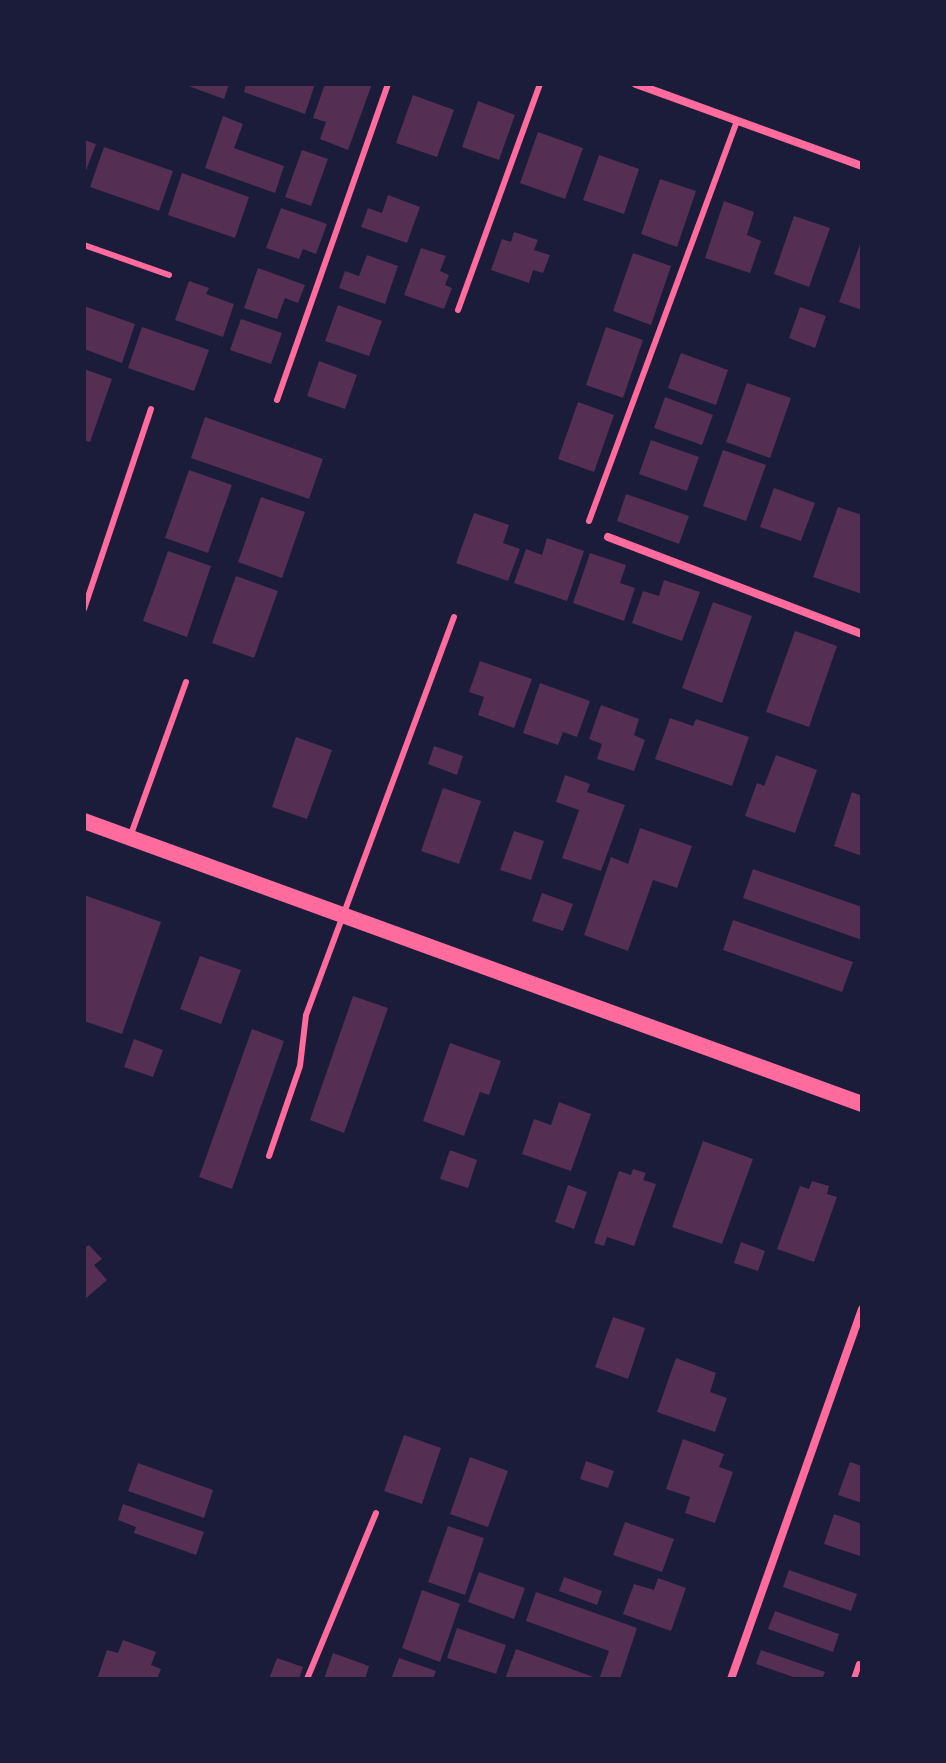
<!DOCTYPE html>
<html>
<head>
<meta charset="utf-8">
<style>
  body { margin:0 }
  #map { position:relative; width:946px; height:1763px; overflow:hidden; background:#1b1b3a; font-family:"Archivo Narrow",sans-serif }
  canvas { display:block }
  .frame { position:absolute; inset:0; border:86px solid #1b1b3a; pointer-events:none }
</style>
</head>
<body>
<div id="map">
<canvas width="946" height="1763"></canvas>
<div class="frame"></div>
</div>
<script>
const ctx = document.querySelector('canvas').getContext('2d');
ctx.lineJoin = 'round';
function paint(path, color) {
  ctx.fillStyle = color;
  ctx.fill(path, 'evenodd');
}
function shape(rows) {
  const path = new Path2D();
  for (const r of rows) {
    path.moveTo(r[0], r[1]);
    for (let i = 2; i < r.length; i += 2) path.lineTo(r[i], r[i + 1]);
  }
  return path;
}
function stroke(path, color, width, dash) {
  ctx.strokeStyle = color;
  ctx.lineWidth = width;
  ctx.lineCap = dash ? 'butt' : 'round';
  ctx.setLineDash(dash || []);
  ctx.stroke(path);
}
paint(shape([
  [183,84,229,84,224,99],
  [246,84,315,84,305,114,244,92],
  [325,84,372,84,348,150,320,139,326,122,313,118],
  [413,95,454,110,437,157,396,143],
  [478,101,515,115,499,160,462,147],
  [223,116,243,124,234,148,284,166,275,193,205,168],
  [538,132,583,148,565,199,520,183],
  [84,140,96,144,84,176],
  [104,147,173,171,159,211,90,187],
  [302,150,328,159,311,206,285,197],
  [599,155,639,169,624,214,583,200],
  [182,173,249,197,235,238,168,215],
  [660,179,696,191,677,247,641,234],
  [388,195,420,207,407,243,361,227,368,208,382,213],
  [724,201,754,212,747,235,761,241,750,273,705,258],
  [281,208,327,224,316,254,303,249,299,259,266,248],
  [794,216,830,228,809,287,774,274],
  [514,232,538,240,534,250,550,255,543,273,533,270,529,283,491,270,502,239,511,242],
  [862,239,862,310,839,302],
  [421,248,446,256,440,271,449,275,445,285,452,288,444,309,404,295],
  [633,253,671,266,651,325,613,311],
  [367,255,398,266,385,304,339,288,345,271,359,276],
  [258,268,305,285,298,303,285,298,277,319,244,308],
  [189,281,209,288,206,294,234,304,223,337,175,320],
  [338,305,382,321,369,356,325,341],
  [84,306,135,324,122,363,84,349],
  [800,307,826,316,815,348,789,338],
  [241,319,282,333,271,364,230,350],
  [142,327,209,350,194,391,128,368],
  [606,327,643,340,623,398,586,385],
  [681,353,728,370,716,405,668,388],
  [319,361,357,375,345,409,307,396],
  [84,369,112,379,90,442,84,440],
  [747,383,791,398,770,458,726,442],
  [665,397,713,415,702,445,654,428],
  [578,402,614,415,594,472,558,459],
  [205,417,323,459,309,499,191,458],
  [651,440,699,457,687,491,639,474],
  [723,450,766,465,746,521,703,506],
  [189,470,232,485,208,553,165,538],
  [774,488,815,503,801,541,760,527],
  [626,494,689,516,679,544,617,521],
  [261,497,305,512,282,578,238,562],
  [838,507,862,515,862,594,813,577],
  [474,513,509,525,503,543,520,549,508,581,456,563],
  [547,538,584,551,567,601,514,583,526,549,542,555],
  [168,551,211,566,187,637,143,621],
  [590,553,626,565,620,583,635,588,624,621,573,603],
  [236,576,278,591,254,658,212,643],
  [664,580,700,592,682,641,632,623,643,591,659,596],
  [713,602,752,616,722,703,682,688],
  [795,631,837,646,809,727,766,712],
  [480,661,532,679,514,728,478,715,484,697,469,692],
  [540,683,590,701,577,737,563,732,558,745,523,733],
  [601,705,639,719,634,735,645,740,634,771,597,759,602,744,589,739],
  [670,718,693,726,696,719,749,737,732,786,655,759],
  [296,737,332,750,307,819,272,807],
  [434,746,463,756,457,775,428,764],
  [776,755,817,770,795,833,745,816,757,783,764,786],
  [565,775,590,784,587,792,625,805,601,871,562,858,579,810,556,802],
  [443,788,481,801,459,864,421,851],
  [852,792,862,796,862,856,834,846],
  [640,828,692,846,677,888,653,880,628,951,584,935,611,857,628,864],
  [514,831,544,841,531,880,500,870],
  [753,869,862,907,862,940,743,898],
  [542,893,573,904,563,931,532,921],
  [84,895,161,922,122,1034,84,1021],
  [733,920,853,962,842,992,723,950],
  [200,956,241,970,221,1024,180,1009],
  [353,996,388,1008,344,1133,310,1120],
  [252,1029,284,1041,232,1189,199,1177],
  [134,1039,163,1050,153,1077,124,1067],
  [450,1043,501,1061,489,1095,480,1092,464,1136,423,1121],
  [559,1102,591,1114,571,1171,522,1154,534,1119,551,1125],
  [703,1141,753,1159,722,1244,672,1227],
  [450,1150,477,1160,468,1188,440,1179],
  [633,1169,646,1173,643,1180,656,1184,634,1246,607,1237,604,1246,594,1243,619,1171,631,1175],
  [812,1181,829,1186,827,1194,837,1197,814,1262,777,1249,800,1186,809,1189],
  [568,1185,587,1192,574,1229,555,1222],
  [741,1242,765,1251,758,1271,734,1263],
  [89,1245,102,1259,94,1265,107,1280,84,1300,84,1248],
  [613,1317,645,1328,628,1379,595,1367],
  [676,1358,716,1373,710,1392,727,1398,715,1432,657,1412],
  [404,1435,441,1448,422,1504,384,1491],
  [683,1439,724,1454,719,1467,733,1472,715,1523,685,1513,690,1497,666,1489],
  [470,1457,508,1471,488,1527,450,1514],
  [586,1461,614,1471,608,1488,580,1479],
  [850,1462,862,1466,862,1503,838,1495],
  [138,1463,213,1490,204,1518,128,1491],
  [123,1504,204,1532,196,1555,134,1533,136,1527,118,1520],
  [834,1514,862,1524,860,1556,824,1544],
  [625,1522,674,1539,662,1572,613,1555],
  [448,1526,484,1538,465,1595,428,1582],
  [789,1570,857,1594,851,1611,783,1587],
  [479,1572,525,1588,514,1619,468,1602],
  [564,1577,602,1591,597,1605,559,1591],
  [658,1578,686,1588,671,1631,623,1614,634,1584,654,1590],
  [422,1590,460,1604,440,1662,402,1648],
  [536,1592,637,1628,620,1679,599,1679,609,1651,526,1621],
  [775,1611,839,1634,833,1652,768,1629],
  [457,1628,506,1645,496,1674,447,1658],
  [123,1640,156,1652,151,1665,161,1669,157,1679,97,1679,107,1650,118,1653],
  [516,1649,599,1679,505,1679],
  [761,1650,825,1672,822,1679,799,1679,756,1664],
  [333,1653,369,1666,365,1679,324,1679],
  [277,1658,303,1667,299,1679,269,1679],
  [399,1658,436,1671,433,1679,391,1679]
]), '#542f53');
stroke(shape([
  [84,245,169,275],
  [458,310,540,84],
  [277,400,388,84],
  [589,521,737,121],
  [84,609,151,409],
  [130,837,186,682],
  [269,1156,300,1066,306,1015,454,617],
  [307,1679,376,1513],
  [854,1679,859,1664]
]), '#ff6b9d', 6);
stroke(shape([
  [636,84,862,166],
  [608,537,862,634],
  [731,1679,862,1309]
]), '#ff6b9d', 8);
stroke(shape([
  [84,821,862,1104]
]), '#ff6b9d', 16);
</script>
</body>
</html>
